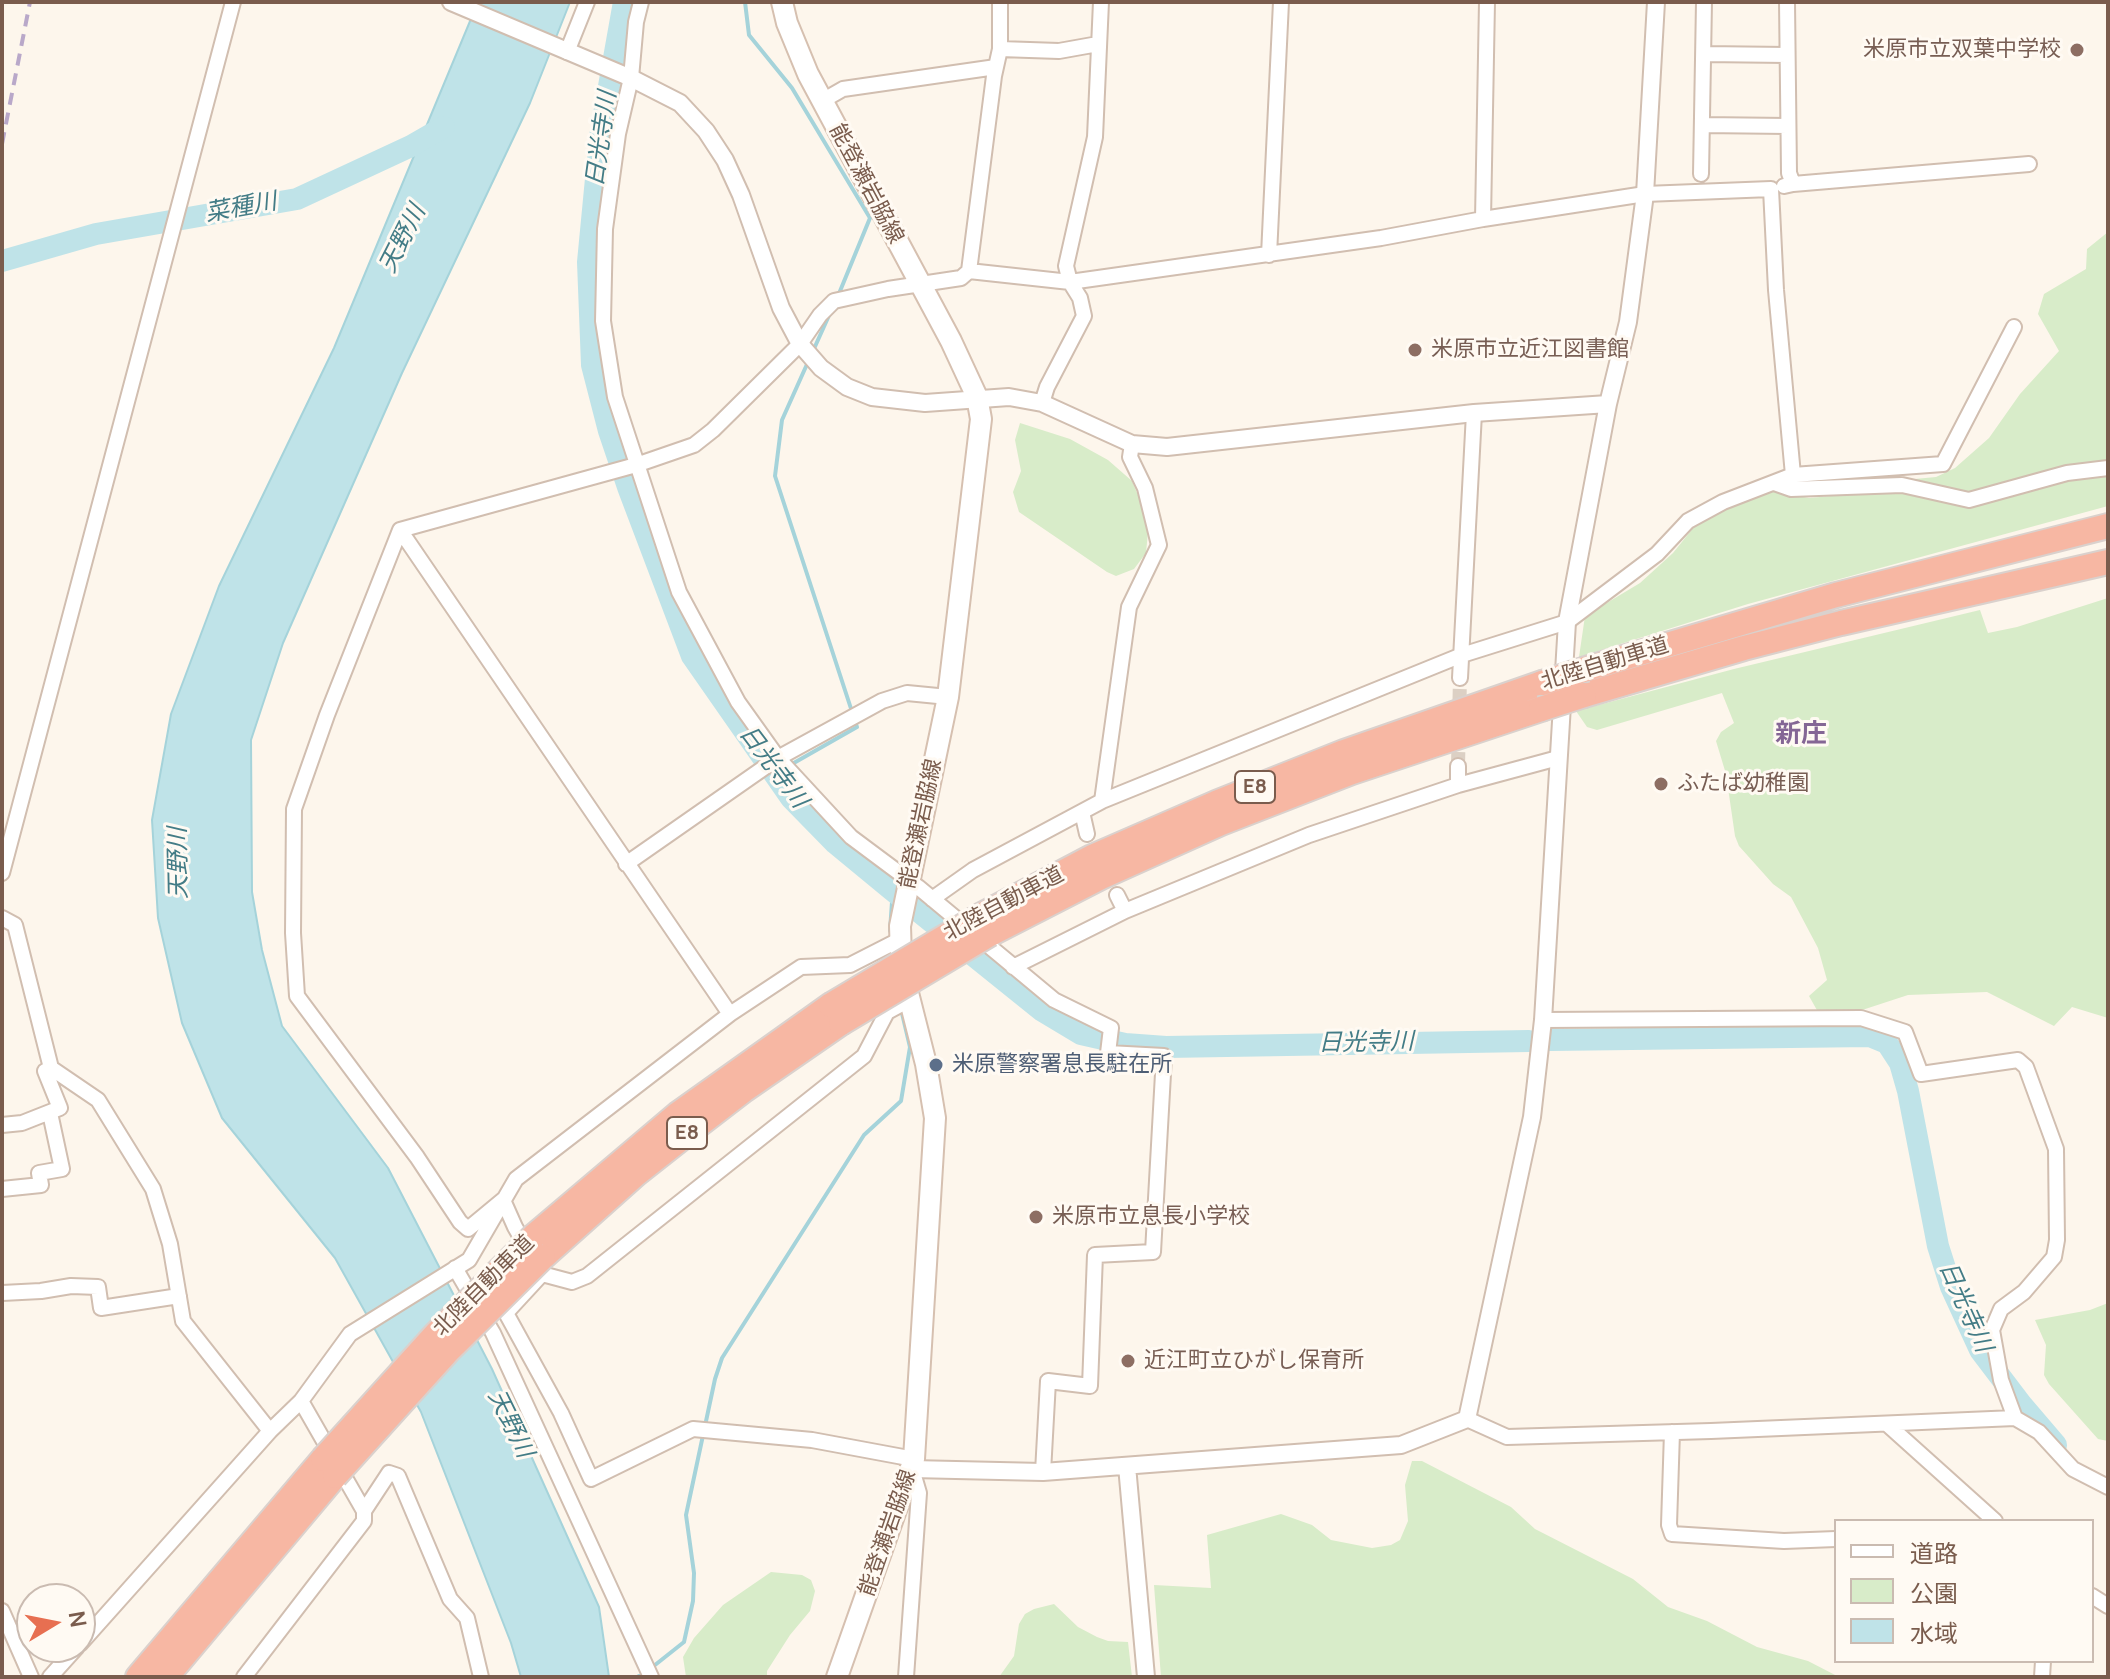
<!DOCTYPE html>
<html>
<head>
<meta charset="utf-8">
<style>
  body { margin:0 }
  #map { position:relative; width:2110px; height:1679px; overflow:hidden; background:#fdf6ec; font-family:Manrope,"Noto Sans JP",sans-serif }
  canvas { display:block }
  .frame { position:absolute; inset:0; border:4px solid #7a5c4d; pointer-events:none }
  .legend { position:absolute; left:1834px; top:1519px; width:260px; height:144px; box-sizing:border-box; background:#fffaf3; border:2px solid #cabbb1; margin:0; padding:10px 14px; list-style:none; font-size:24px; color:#7a5c4d }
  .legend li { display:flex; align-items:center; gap:16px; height:40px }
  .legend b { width:40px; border:2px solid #cabbb1 }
  .north { position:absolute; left:16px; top:1583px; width:80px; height:80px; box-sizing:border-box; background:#fffaf3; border:2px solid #cabbb1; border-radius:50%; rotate:80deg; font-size:22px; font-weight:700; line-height:32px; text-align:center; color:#7a5c4d }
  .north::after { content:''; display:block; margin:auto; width:28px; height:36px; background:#e76f51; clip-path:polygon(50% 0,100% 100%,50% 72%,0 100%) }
</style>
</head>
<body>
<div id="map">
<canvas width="2110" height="1679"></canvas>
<div class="frame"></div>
<ul class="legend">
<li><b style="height:10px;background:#fff"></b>道路</li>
<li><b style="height:22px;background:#d8ecc9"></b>公園</li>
<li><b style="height:22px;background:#bfe3e8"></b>水域</li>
</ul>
<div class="north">N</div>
</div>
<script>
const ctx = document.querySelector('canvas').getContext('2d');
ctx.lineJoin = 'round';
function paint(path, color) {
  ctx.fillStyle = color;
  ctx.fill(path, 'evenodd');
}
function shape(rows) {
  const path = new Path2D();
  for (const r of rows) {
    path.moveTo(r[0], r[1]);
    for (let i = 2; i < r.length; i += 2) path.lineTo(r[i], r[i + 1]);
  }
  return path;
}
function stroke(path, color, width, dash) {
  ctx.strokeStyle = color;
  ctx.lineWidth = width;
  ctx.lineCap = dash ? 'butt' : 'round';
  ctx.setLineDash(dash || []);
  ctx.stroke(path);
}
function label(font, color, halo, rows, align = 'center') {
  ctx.font = font + ' Manrope,"Noto Sans JP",sans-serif';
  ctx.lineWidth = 6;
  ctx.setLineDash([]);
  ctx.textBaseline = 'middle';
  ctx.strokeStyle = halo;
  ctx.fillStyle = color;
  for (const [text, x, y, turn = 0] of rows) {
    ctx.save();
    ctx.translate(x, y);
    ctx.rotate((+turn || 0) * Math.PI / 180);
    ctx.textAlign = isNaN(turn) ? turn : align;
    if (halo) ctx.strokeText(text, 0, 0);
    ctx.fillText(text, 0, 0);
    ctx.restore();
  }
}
paint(shape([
  [2108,232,2108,506,1748,604,1579,657,1585,616,1640,583,1673,553,1702,517,1766,489,1809,498,1831,496,1872,483,1936,477,1955,468,1989,438,2020,394,2059,351,2038,314,2044,294,2086,269,2087,249],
  [1020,423,1070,439,1108,460,1132,481,1149,521,1146,553,1134,569,1116,576,1107,572,1019,512,1013,492,1021,471,1015,440],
  [2108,598,2108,1018,2072,1007,2054,1026,1987,992,1908,995,1853,1013,1818,1012,1809,996,1827,980,1818,948,1791,897,1773,884,1739,846,1735,836,1726,774,1716,741,1721,732,1734,723,1722,693,1597,730,1587,727,1576,711,1734,669,1980,610,1988,633,2017,627],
  [2108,1303,2108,1441,2098,1439,2049,1384,2044,1375,2046,1345,2035,1320,2090,1310],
  [1412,1461,1422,1461,1511,1507,1535,1529,1633,1579,1668,1607,1707,1621,1757,1647,1808,1661,1839,1677,1161,1677,1154,1585,1211,1588,1207,1535,1281,1514,1312,1525,1331,1540,1372,1548,1391,1545,1400,1540,1408,1521,1405,1485],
  [771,1572,802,1575,811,1580,815,1591,810,1611,790,1635,767,1671,767,1677,686,1677,683,1657,694,1638,723,1605],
  [1054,1604,1078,1627,1097,1637,1108,1641,1128,1642,1132,1677,999,1677,1014,1656,1019,1624,1025,1614,1034,1609]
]), '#d8ecc9');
const water = shape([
  [478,2,570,2,530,103,402,373,283,643,251,740,252,892,262,950,282,1026,388,1168,492,1369,599,1607,609,1677,521,1677,511,1643,421,1412,335,1258,222,1118,182,1023,158,918,152,820,171,714,219,586,334,348,478,2]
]);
paint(water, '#bfe3e8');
stroke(water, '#a5d3da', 2);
stroke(shape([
  [745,2,749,35,792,88,870,218,838,296],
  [813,351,831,311],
  [795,768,792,764,857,727,775,476,782,420,808,362],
  [890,931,894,873],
  [655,1665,684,1642,693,1601,694,1573,686,1515,715,1379,722,1358,864,1135,901,1101,910,1047,901,1009],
  [637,1677,639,1676]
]), '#a5d3da', 4);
stroke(shape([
  [624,2,600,137,588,262,592,365,609,431,628,487,692,656,791,798,835,843,892,890,1041,1010,1081,1034,1125,1044,1166,1047,1529,1041],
  [2,261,96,234,297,199,411,146,444,127],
  [1551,1040,1870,1036,1887,1043,1900,1063,1908,1091,1938,1246,1951,1287,1980,1350,2021,1404,2056,1445]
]), '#bfe3e8', 22);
stroke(shape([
  [1458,766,1460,678]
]), '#dcd0c4', 14, [14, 7]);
const minor = shape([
  [641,2,636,22,631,78,618,134,605,229,603,321,615,397,679,592,738,702,778,758,851,837,918,887,1054,1000,1111,1028,1108,1053,1164,1056,1153,1252,1095,1255,1090,1386,1048,1381,1043,1472],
  [1000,2,1000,49],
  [1487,2,1483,219,1645,194,1771,189,1776,290,1793,475],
  [567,52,587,2],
  [1704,54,1787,55],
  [822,101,843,89,996,67],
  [1702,125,1788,126],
  [1701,174,1704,2],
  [1793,184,2029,164],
  [1784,186,1793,184,1789,173,1787,2],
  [1269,255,1281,2],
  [969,271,1070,282,1381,238,1483,219],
  [1042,403,1047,387,1084,316,1080,298,1070,282,1066,266,1095,137,1101,2],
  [1774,483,1791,489,1902,485,1969,500,2067,473,2108,468],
  [400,530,730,1014],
  [1460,678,1474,413],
  [1458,766,1458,785],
  [1102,801,1129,607,1159,545,1145,488,1130,457,1132,444],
  [1082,812,1087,834],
  [626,864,778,758,882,701,907,693,948,697],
  [2,873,233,2],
  [1117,895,1125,911],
  [932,899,973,870,1102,801,1462,655,1567,622,1657,554,1688,521,1723,502,1793,475,1943,464,2014,327],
  [2,918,15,925,51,1068,98,1100,153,1189,170,1244,183,1321,270,1431],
  [1013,967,1125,911,1309,835,1458,785,1558,758],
  [909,1000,887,1012,864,1056,587,1276,572,1282,542,1274,515,1227,503,1200,468,1229,460,1222,417,1157,297,996,293,933,294,809,327,715,400,530,636,465,694,445,713,430,800,344,820,315,834,301,888,289,961,278,969,271,994,76,1000,49,1059,51,1098,44],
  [1543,1020,1861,1018,1905,1032,1921,1074,2018,1060,2026,1067,2056,1149,2057,1240,2054,1257,2024,1292,2001,1309,1992,1330,2001,1380,2015,1418],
  [2,1125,22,1123,60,1108,45,1071,51,1068],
  [2,1189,41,1185,39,1173,62,1169,50,1113],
  [455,1268,493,1333,651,1677],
  [542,1274,506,1313,561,1413,591,1479,693,1429,812,1440,914,1459],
  [2,1293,41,1291,71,1286,98,1287,101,1308,179,1296],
  [1467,1419,1507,1437,1711,1431,2015,1418,2039,1432,2073,1469,2108,1487],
  [1887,1424,1995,1521],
  [1672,1432,1669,1525,1672,1534,1784,1541,1836,1539],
  [2092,1596,2108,1606],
  [2,1611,31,1677],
  [80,1644,270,1431,301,1401],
  [50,1677,77,1647],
  [244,1677,364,1521,364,1511],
  [481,1677,467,1618,450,1599,398,1476,389,1473,364,1511,301,1401,350,1334,469,1260,516,1179,730,1014,801,967,850,965,899,940],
  [906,1677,919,1493,912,1469],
  [2042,1677,2043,1661]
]);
const tertiary = shape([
  [451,2,631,78,680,103,706,131,725,160,741,195,781,308,800,344,821,368,847,387,872,397,925,403,1009,397,1042,403,1132,444,1167,447,1474,413,1608,404],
  [1127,1466,1146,1677],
  [912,1469,1043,1472,1401,1445,1467,1419,1532,1117,1543,1020,1567,622,1608,404,1628,322,1645,194,1656,2]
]);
const secondary = shape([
  [782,2,787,23,808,74,951,341,977,397,981,419,948,697,900,926,901,957,905,981,926,1064,935,1118,914,1459,837,1677]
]);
const motorway = shape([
  [1586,669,1836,595,2108,526],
  [1584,695,1744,648,1841,623,2108,562],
  [980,916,1092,857,1216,803,1344,752,1542,683],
  [990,934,1101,877,1221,823,1352,772,1541,709],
  [534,1236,678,1114,831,1005],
  [543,1257,636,1174,688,1133,744,1090,841,1023],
  [138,1677,323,1459],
  [166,1677,335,1476]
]);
stroke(minor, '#d1beb0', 18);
stroke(tertiary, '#d1beb0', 20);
stroke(secondary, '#d6c0b0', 24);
stroke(motorway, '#dad1cd', 28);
stroke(minor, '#fff', 14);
stroke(tertiary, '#fff', 16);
stroke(secondary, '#fff', 20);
stroke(motorway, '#f7b7a3', 24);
stroke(shape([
  [2,144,30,2]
]), '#b9a8c9', 4, [12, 8]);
const motorwayBridge = shape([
  [1542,683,1586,669],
  [1541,709,1584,695],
  [831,1005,980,916],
  [841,1023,990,934],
  [323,1459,436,1334,534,1236],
  [335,1476,448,1351,543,1257]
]);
stroke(motorwayBridge, '#dad1cd', 28, []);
stroke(motorwayBridge, '#f7b7a3', 24);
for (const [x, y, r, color] of [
  [2077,50,8,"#8d6e63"],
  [1415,350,8,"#8d6e63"],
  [1661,784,8,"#8d6e63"],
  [936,1065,8,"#5c6f8a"],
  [1036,1217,8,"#8d6e63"],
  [1128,1361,8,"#8d6e63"]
]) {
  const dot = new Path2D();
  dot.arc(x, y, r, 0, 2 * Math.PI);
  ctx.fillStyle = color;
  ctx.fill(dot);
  stroke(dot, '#fffaf3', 3);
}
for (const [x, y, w] of [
  [1255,787,40],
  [687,1133,40]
]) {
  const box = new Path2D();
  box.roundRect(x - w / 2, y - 16, w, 32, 6);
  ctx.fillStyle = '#fffaf3';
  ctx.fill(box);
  stroke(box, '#7a5c4d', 2);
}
label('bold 20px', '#7a5c4d', null, [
  ["E8",1255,787],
  ["E8",687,1133]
]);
label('22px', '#785e54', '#fffaf3', [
  ["米原市立双葉中学校",2061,50,"right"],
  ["米原市立近江図書館",1431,350],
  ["ふたば幼稚園",1677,784],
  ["米原市立息長小学校",1052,1217],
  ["近江町立ひがし保育所",1144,1361]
], 'left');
label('22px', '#7a5c4d', '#fffaf3', [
  ["能登瀬岩脇線",866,184,62],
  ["北陸自動車道",1605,664,-17],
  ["能登瀬岩脇線",921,824,-78],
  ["北陸自動車道",1004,904,-28],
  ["北陸自動車道",484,1286,-45],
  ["能登瀬岩脇線",888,1533,-71]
]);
label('22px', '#4e5e75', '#fffaf3', [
  ["米原警察署息長駐在所",952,1065]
], 'left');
label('italic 24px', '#437c86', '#fffaf3', [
  ["日光寺川",602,139,-82],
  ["菜種川",241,208,-10],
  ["天野川",403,239,-63],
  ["日光寺川",773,767,53],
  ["天野川",179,863,-91],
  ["日光寺川",1366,1043,-1],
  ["日光寺川",1965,1307,66],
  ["天野川",510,1424,64]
]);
label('bold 26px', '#846695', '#fffaf3', [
  ["新庄",1801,735]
]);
</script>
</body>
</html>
